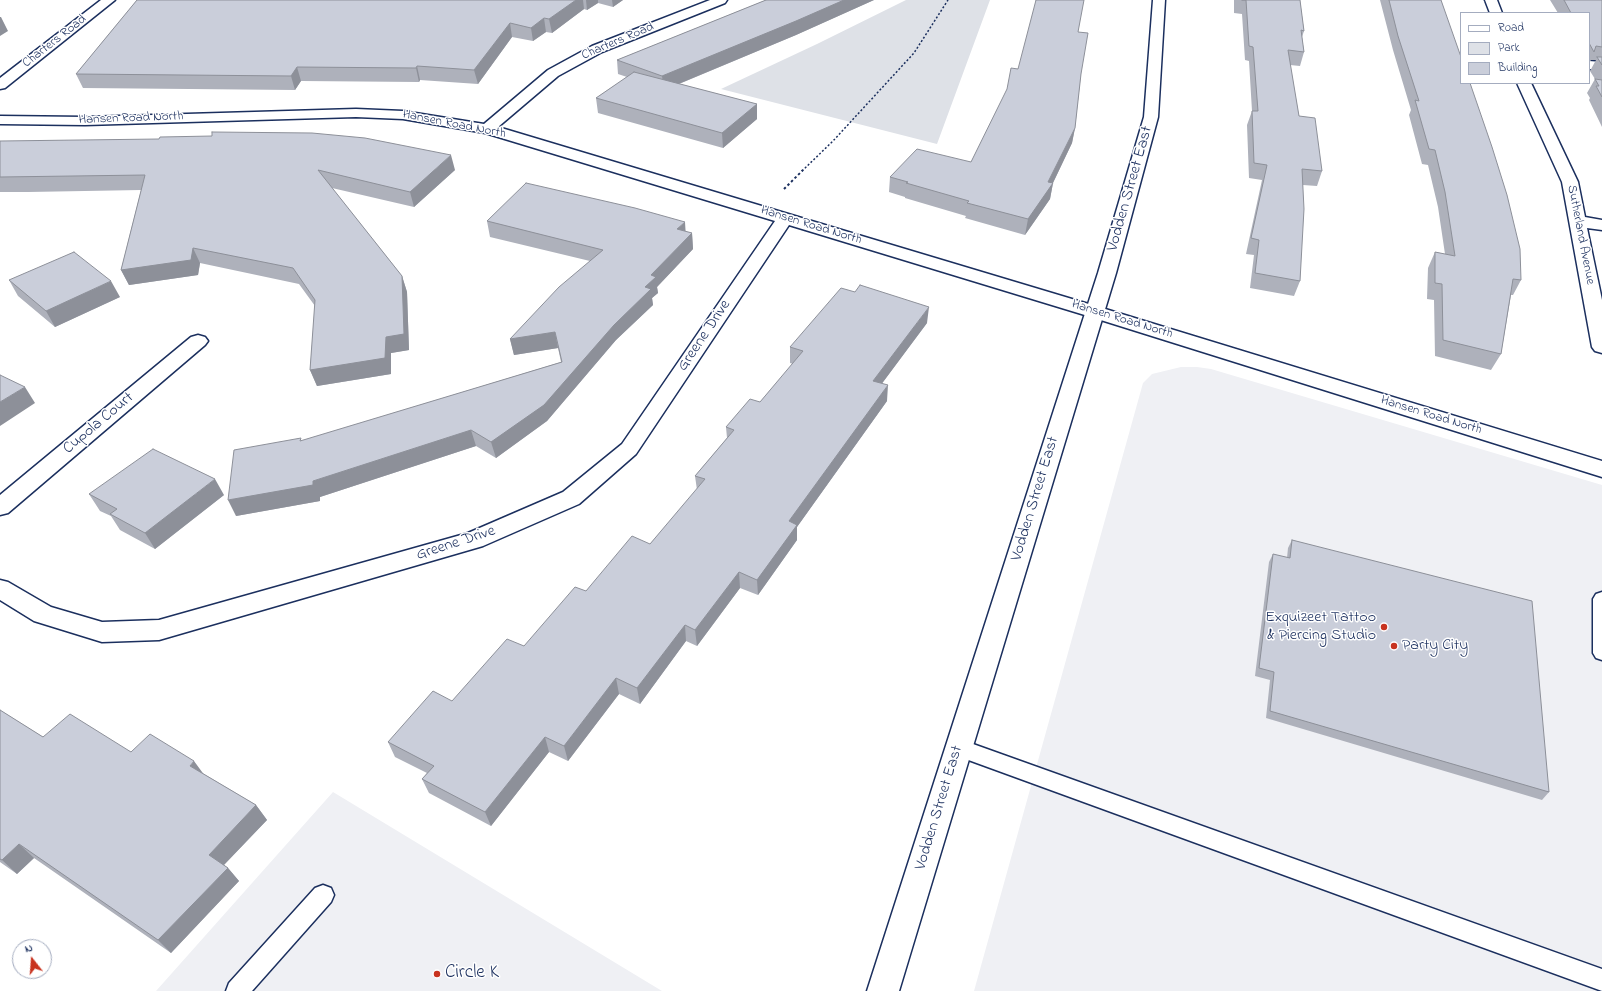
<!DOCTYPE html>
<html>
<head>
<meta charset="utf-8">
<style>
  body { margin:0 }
  #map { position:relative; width:1602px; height:991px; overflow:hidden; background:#fff; font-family:"Indie Flower",sans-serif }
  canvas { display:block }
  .legend { position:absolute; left:1460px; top:12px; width:130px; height:72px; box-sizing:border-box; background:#fff; border:1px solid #a4acbf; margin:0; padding:5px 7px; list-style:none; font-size:12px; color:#1b2f5e }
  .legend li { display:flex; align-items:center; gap:8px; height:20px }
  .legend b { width:20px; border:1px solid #a4acbf }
  .north { position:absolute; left:12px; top:939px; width:40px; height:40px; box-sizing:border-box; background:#fff; border:1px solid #a4acbf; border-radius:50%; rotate:343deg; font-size:11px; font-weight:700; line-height:16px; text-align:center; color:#1b2f5e }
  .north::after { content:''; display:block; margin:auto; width:14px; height:18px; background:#c8321e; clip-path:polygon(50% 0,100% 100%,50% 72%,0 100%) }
</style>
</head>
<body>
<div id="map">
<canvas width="1602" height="991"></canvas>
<ul class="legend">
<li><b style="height:5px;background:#fff"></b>Road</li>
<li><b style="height:11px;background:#dee1e7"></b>Park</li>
<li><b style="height:11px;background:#caceda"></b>Building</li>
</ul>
<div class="north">N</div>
</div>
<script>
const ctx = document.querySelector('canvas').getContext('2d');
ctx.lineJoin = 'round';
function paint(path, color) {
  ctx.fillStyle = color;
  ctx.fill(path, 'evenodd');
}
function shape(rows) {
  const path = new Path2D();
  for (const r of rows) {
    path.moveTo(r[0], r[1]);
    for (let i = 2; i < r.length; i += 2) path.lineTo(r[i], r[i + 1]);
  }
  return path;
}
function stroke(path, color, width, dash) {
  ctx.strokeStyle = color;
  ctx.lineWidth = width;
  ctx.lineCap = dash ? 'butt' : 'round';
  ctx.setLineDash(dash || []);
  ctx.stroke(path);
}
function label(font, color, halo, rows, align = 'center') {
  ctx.font = font + ' "Indie Flower",sans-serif';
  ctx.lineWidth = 3;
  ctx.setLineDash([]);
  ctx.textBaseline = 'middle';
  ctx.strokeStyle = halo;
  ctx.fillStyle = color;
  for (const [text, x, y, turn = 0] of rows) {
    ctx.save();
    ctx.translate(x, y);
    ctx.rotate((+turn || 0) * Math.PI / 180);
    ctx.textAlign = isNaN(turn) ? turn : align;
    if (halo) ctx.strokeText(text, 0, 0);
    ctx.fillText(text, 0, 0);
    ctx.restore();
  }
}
paint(shape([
  [1181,367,1197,367,1211,369,1602,485,1602,991,974,991,1143,383,1152,374],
  [333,792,662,991,156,991]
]), '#eff0f4');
paint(shape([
  [906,0,990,0,937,144,721,89,817,44]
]), '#dee1e7');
const lane = shape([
  [1602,592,1602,660,1596,658,1593,653,1593,599,1596,594,1602,592],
  [959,739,1602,969,1602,991,952,754,949,748,952,742,959,739],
  [323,885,331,888,334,895,331,902,252,991,226,991,229,983,315,888,323,885]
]);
const street = shape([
  [101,0,115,0,5,88,0,89,0,78,101,0],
  [710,0,727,0,725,3,602,52,558,76,498,127,1102,308,1602,461,1602,477,1088,316,789,225,636,454,579,504,483,546,159,640,102,642,34,621,0,600,0,580,8,582,51,607,102,622,159,620,468,533,563,492,622,444,775,221,485,133,403,119,356,117,85,125,0,124,0,116,85,117,356,109,403,111,484,124,548,70,592,46,710,0],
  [1485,0,1497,0,1502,13,1490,13,1485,0],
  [1589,61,1602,62,1602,70,1589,69,1589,61],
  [1517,83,1531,83,1578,182,1585,217,1602,220,1602,230,1587,228,1602,300,1602,353,1595,351,1592,347,1562,182,1517,83],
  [198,335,205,337,208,341,205,345,8,513,0,515,0,495,191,337,198,335]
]);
const secondary = shape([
  [1153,0,1165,0,1158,117,1116,273,899,991,867,991,1098,273,1144,117,1153,0]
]);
stroke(lane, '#1b2f5e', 3);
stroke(street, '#1b2f5e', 3);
stroke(secondary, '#1b2f5e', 3);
stroke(shape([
  [802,171,833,141,914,53,948,0]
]), '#1b2f5e', 1.5, [2, 2]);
stroke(shape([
  [784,189,803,170]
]), '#1b2f5e', 2, [2.5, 2.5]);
paint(lane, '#fff');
paint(street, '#fff');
paint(secondary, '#fff');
paint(shape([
  [137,0,623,0,613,7,598,3,587,10,584,9,552,33,546,32,533,41,512,37,478,84,420,80,419,82,301,81,295,90,83,88,76,74],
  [766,0,874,0,796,35,679,84,757,104,757,119,723,148,598,113,596,98,627,77,618,74,617,60],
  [1234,0,1300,0,1304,31,1302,37,1304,52,1300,66,1290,65,1299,116,1322,171,1317,186,1303,185,1300,281,1294,296,1250,288,1254,255,1246,254,1262,180,1249,178,1247,125,1252,111,1249,61,1245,60,1242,14,1234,13],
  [1380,0,1441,0,1521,280,1513,295,1511,295,1501,354,1491,370,1435,356,1434,300,1427,299,1428,268,1435,252,1445,254,1438,207,1428,165,1422,164,1409,115,1411,110,1393,50],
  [1550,0,1602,0,1602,127,1589,100,1590,98,1587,93,1595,79,1590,71,1596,60,1591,60,1589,63,1589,13,1558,13],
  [1078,32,1081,74,1075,128,1072,143,1053,183,1050,199,1025,235,965,218,966,216,905,198,905,197,889,192,890,177,971,162,1018,69],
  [0,141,455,170,414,207,332,188,402,276,407,292,409,350,391,353,391,374,317,386,310,370,315,306,299,284,200,263,198,275,129,285,121,270,141,190,28,192,0,192],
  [487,221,686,232,692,233,693,249,657,287,658,293,652,298,653,305,616,340,547,421,496,458,476,446,320,497,320,501,236,516,302,441,561,362,558,348,514,355,510,339,590,261,490,237],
  [9,280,120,297,55,327,18,296],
  [927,323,882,383,887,401,797,527,797,540,758,595,740,588,697,646,686,641,640,704,619,694,568,761,549,752,491,826,429,793,422,779,427,773,395,757,388,742,452,701,524,646,586,591,650,544,697,490,695,476,727,438,726,427,760,402,793,364,790,363,790,347],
  [89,494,224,495,155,549,120,530,111,516,100,511],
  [1292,540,1549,792,1542,800,1266,718,1270,680,1255,676,1269,562,1273,554,1287,558,1288,548],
  [0,710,43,737,131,752,204,774,256,805,267,820,224,865,228,868,239,881,171,953,34,858,17,874,0,862]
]), '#aeb1bb');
paint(shape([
  [576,0,583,0,584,9,552,33,549,19],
  [586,0,598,0,598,3,587,10],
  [612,0,623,0,613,7],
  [844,0,874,0,796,35,664,90,662,76],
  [0,17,1,17,8,31,0,36],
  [544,18,546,32,533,41,531,28],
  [510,23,512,37,478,84,474,70],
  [417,66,420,80,419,82,416,68],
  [297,67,301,81,295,90,291,76],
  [757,104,757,119,723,148,722,133],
  [1075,128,1072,143,1051,187,1053,183,1050,199,1025,235,1028,219,1048,182],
  [451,155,455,170,414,207,410,192],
  [685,222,686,238,677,229],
  [692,233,693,249,657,287,658,293,652,298,653,305,616,340,547,421,496,458,491,442,645,287,651,275],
  [193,248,200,263,198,275,129,285,121,270],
  [402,276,407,292,409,350,391,353,391,374,317,386,310,370,386,337],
  [111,281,120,297,55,327,46,311],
  [929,307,927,323,872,397,873,381],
  [555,332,558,348,514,355,510,339],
  [888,385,887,401,797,527,797,540,758,595,757,580,789,521],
  [25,387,35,403,0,426,0,402],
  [471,430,476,446,320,497,320,501,236,516,228,500,313,481],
  [215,479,224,495,155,549,145,533],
  [739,572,740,588,697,646,695,630],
  [685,625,686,641,640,704,637,688],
  [616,678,619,694,568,761,564,746],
  [545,737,549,752,491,826,485,812],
  [194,761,205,776,190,766],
  [256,805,267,820,220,869,209,855],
  [19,844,34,858,17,874,2,860],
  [228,868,239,881,171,953,158,940]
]), '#8d9099');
const building = shape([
  [137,0,576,0,549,19,544,18,531,28,510,23,474,70,417,66,416,68,297,67,291,76,76,74,137,0],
  [766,0,844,0,796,21,662,76,617,60,766,0],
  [1036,0,1084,0,1078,32,1088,33,1081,74,1075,128,1048,182,1053,183,1028,219,967,203,969,201,906,183,908,182,890,177,917,149,971,162,1007,89,1011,68,1018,69,1036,0],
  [1242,0,1300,0,1304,31,1301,30,1304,52,1288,50,1299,116,1315,118,1322,171,1302,169,1304,209,1300,281,1255,273,1259,240,1251,238,1267,165,1254,163,1252,111,1258,111,1253,47,1249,46,1246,0,1242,0],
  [1389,0,1441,0,1461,57,1461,83,1470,83,1492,147,1507,195,1520,249,1521,280,1513,279,1501,354,1443,340,1442,284,1435,283,1435,252,1455,256,1445,192,1435,150,1429,149,1415,100,1419,101,1398,36,1389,0],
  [1564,0,1602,0,1602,47,1596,46,1594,52,1589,43,1589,13,1571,13,1564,0],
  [1597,57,1602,57,1602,65,1597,57],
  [634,72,757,104,722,133,596,98,634,72],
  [1595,79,1602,80,1602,97,1596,86,1599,86,1595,79],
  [212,132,312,133,365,138,451,155,410,192,318,170,402,276,404,334,386,337,385,358,310,370,315,300,293,268,193,248,191,260,121,270,145,175,0,177,0,141,159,139,160,137,212,136,212,132],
  [526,183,635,208,685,222,677,229,692,233,651,275,656,277,645,287,651,289,614,325,544,405,491,442,471,430,313,481,313,485,228,500,234,450,301,438,300,441,562,362,555,332,510,339,559,287,603,250,487,221,526,183],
  [74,252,111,281,46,311,9,280,74,252],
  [860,285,929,307,873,381,888,385,789,521,797,525,757,580,739,572,695,630,685,625,637,688,616,678,564,746,545,737,485,812,422,779,434,766,388,742,433,691,452,701,507,639,524,646,575,587,586,591,632,536,650,544,705,479,695,476,734,430,726,427,750,399,760,402,803,351,790,347,841,288,855,292,860,285],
  [0,375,25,387,0,402,0,375],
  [153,449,215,479,145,533,110,514,117,509,89,494,153,449],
  [1292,540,1532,601,1549,792,1270,711,1274,672,1259,668,1273,554,1290,558,1292,540],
  [0,710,43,737,70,714,131,752,150,734,194,761,190,766,256,805,209,855,228,868,158,940,19,844,2,860,0,859,0,710]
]);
paint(building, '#caceda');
stroke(building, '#8d9099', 1);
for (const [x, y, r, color] of [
  [1384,627,4,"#c8321e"],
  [1394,646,4,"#c8321e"],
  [437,974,4,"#c8321e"]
]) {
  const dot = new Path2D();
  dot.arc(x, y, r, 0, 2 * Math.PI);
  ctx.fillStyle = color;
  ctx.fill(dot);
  stroke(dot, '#fff', 1.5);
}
label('13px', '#1b2f5e', '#fff', [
  ["Charters Road",55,42,-38],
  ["Charters Road",618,42,-23],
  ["Hansen Road North",131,119,-2],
  ["Hansen Road North",454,125,11],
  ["Hansen Road North",811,226,17],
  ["Sutherland Avenue",1580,235,79],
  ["Hansen Road North",1122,320,17],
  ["Hansen Road North",1431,416,17]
]);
label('16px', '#1b2f5e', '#fff', [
  ["Vodden Street East",1131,189,-74],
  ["Greene Drive",705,336,-56],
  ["Cupola Court",99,424,-40],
  ["Vodden Street East",1036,499,-73],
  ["Greene Drive",456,544,-18],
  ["Vodden Street East",940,808,-73]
]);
label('16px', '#1b2f5e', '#fff', [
  ["Exquizeet Tattoo",1376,618],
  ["& Piercing Studio",1376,636],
  ["Party City",1402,646,"left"]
], 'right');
label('19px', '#1b2f5e', '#fff', [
  ["Circle K",445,974]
], 'left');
</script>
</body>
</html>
